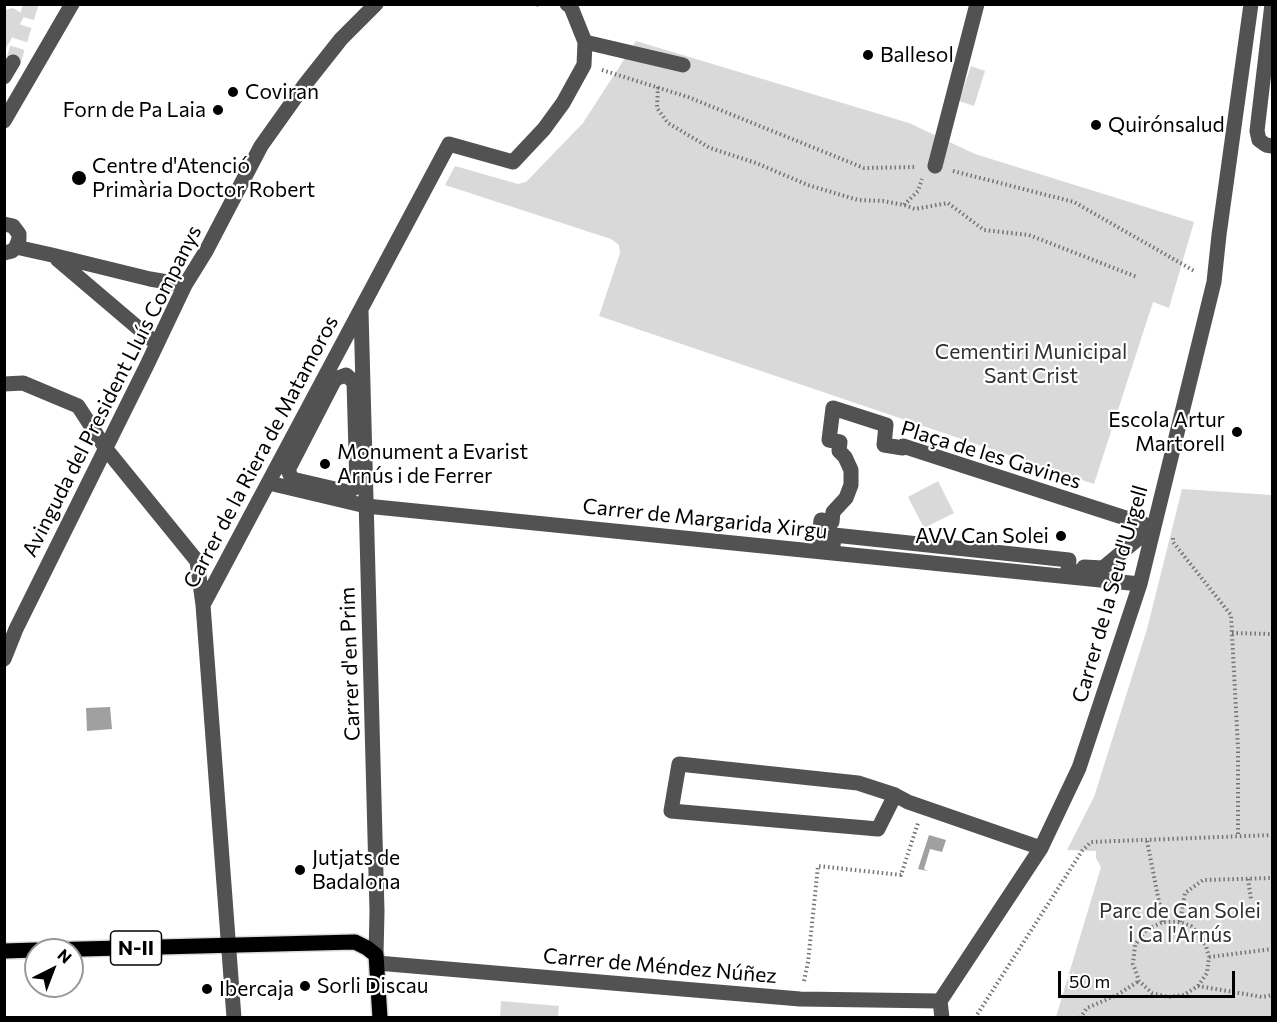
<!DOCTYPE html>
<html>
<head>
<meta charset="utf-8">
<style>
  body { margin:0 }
  #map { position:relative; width:1277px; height:1022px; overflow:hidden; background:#fff; font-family:Commissioner,sans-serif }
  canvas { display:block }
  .frame { position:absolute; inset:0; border:6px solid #000; pointer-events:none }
  .north { position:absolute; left:24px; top:938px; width:60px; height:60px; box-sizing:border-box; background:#fff; border:2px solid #999; border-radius:50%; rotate:42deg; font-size:16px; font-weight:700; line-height:24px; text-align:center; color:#000 }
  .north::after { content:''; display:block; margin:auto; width:21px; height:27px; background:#000; clip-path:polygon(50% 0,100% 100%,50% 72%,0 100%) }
  .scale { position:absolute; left:1058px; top:971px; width:177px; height:27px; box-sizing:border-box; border:3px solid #000; border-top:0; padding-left:8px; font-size:18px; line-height:21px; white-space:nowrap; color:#000; -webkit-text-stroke:4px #fff; paint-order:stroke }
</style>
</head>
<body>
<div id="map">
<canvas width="1277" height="1022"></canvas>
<div class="frame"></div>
<div class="north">N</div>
<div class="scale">50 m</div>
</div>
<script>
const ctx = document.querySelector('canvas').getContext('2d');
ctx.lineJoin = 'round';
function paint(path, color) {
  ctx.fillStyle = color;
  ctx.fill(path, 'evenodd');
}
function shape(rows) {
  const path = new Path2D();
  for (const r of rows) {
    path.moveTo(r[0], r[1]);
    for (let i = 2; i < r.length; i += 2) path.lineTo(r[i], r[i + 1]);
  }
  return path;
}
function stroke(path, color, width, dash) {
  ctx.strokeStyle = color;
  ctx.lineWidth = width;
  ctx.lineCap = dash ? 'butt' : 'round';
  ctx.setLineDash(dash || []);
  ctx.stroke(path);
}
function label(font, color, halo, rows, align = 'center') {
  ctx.font = font + ' Commissioner,sans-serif';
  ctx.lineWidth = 4.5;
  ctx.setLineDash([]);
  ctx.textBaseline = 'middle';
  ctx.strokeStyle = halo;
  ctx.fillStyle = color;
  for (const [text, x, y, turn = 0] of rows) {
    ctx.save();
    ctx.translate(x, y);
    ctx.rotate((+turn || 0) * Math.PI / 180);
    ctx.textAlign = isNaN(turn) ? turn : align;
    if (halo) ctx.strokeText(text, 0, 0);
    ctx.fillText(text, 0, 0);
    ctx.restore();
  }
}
paint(shape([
  [13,8,25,15,5,50,5,10],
  [636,41,909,123,975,154,1194,222,1169,308,1153,302,1094,484,599,316,620,253,619,245,611,239,445,185,455,166,518,184,526,182,583,123],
  [971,66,985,71,974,106,959,101],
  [938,481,954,513,924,528,908,497],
  [1182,489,1272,495,1272,1017,1056,1017,1101,867,1096,858,1096,851,1067,850,1094,797,1147,629],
  [501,1001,559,1006,558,1017,500,1017]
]), '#d9d9d9');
paint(shape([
  [110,707,112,729,87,731,86,708],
  [929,835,946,840,942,852,930,849,924,869,928,871,918,869]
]), '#a0a0a0');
stroke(shape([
  [13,62,31,4]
]), '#d9d9d9', 15, [15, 8]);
const major = shape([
  [43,950,355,942,367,948,376,955,380,1018],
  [4,951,36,950]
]);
stroke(major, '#dbdbdb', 18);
stroke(shape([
  [536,6,537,4],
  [602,70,688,97,864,168,916,167],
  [658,87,657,108,668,123,710,148,756,163,808,185,858,200,883,201,904,205,915,209,948,203,984,230,1029,235,1137,277],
  [953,171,1074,202,1196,272],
  [904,205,918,191,922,179],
  [1173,538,1173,542,1231,615,1238,748,1238,836],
  [1232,633,1272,634],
  [1147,841,1163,922],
  [1248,879,1251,899],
  [1180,922,1185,893,1203,880,1272,878],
  [1209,957,1272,949],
  [804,981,808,962,818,866,901,875,918,823],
  [1198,986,1207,973,1209,957,1206,946,1200,935,1191,926,1180,922,1163,922,1146,930,1135,945,1133,964,1139,981,1152,993,1168,997,1184,995,1198,986,1262,997,1272,995],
  [975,1018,1082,851,1091,842,1272,835],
  [1080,1018,1087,1008,1117,995,1139,981]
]), '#747474', 4, [1.5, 3]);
stroke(shape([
  [1272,4,1257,131,1259,140,1266,145,1272,146],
  [585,42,683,65],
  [4,77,13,62],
  [4,121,72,4],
  [935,166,977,4],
  [4,224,13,226,19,234,19,239,16,247,12,251,4,253],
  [16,247,52,255,150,279,185,285],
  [57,259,157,344],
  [361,311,377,911,376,955],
  [346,375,354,382,357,486,348,492,292,479,288,470,335,379,346,375],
  [4,384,23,383,78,406,106,449,197,561,203,605],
  [833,408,886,425,884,445,903,448,903,446,1144,524,1139,538,1103,568,1084,567,1083,572,1068,571,1069,560,834,535,833,546,820,545,821,539,819,538,821,520,832,522,833,512,846,498,851,485,851,470,845,457,839,451,840,442,829,440,833,408],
  [269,483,366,506,1140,584],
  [4,659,16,629,147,365,185,285,206,251,261,146,303,87,341,39,376,4],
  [895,795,878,829,671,811,679,764,858,783,895,795,908,802,1041,848],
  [377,963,800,999,940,1001],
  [234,1018,203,605,449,144,513,162,544,129,563,103,584,65,585,42,571,7,567,4],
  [942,1018,940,1001,1041,848,1079,768,1140,584,1214,282,1219,235,1251,4]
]), '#525252', 15);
stroke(major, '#000', 15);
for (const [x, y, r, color] of [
  [868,55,6,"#000"],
  [233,92,6,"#000"],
  [218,110,6,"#000"],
  [1096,125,6,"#000"],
  [79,178,8,"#000"],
  [1237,432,6,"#000"],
  [325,464,6,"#000"],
  [1061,536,6,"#000"],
  [300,870,6,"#000"],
  [305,986,6,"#000"],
  [207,989,6,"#000"]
]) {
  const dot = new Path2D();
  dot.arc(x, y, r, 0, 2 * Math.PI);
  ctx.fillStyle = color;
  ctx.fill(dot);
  stroke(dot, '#fff', 2);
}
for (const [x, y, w] of [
  [136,948,51]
]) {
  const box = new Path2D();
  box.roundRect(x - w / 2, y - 17, w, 34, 4.5);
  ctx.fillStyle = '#fff';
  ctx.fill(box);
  stroke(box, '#000', 1.5);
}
label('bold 20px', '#000', null, [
  ["N-II",136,948]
]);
label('21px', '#000', '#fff', [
  ["Ballesol",880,55],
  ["Coviran",245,92],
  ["Forn de Pa Laia",206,110,"right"],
  ["Quirónsalud",1108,125],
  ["Centre d'Atenció",92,166],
  ["Primària Doctor Robert",92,190],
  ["Escola Artur",1225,420,"right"],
  ["Martorell",1225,444,"right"],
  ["Monument a Evarist",337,452],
  ["Arnús i de Ferrer",337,476],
  ["AVV Can Solei",1049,536,"right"],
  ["Jutjats de",312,858],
  ["Badalona",312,882],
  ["Sorli Discau",317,986],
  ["Ibercaja",219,989]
], 'left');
label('21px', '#303030', '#fff', [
  ["Cementiri Municipal",1031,352],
  ["Sant Crist",1031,376],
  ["Parc de Can Solei",1180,911],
  ["i Ca l'Arnús",1180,935]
]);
label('21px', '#000', '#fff', [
  ["Avinguda del President Lluís Companys",112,391,-63],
  ["Carrer de la Riera de Matamoros",261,452,-62],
  ["Plaça de les Gavines",991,455,17],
  ["Carrer de Margarida Xirgu",705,519,6],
  ["Carrer de la Seu d'Urgell",1110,594,-74],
  ["Carrer d'en Prim",350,664,-92],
  ["Carrer de Méndez Núñez",660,966,5]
]);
</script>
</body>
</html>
